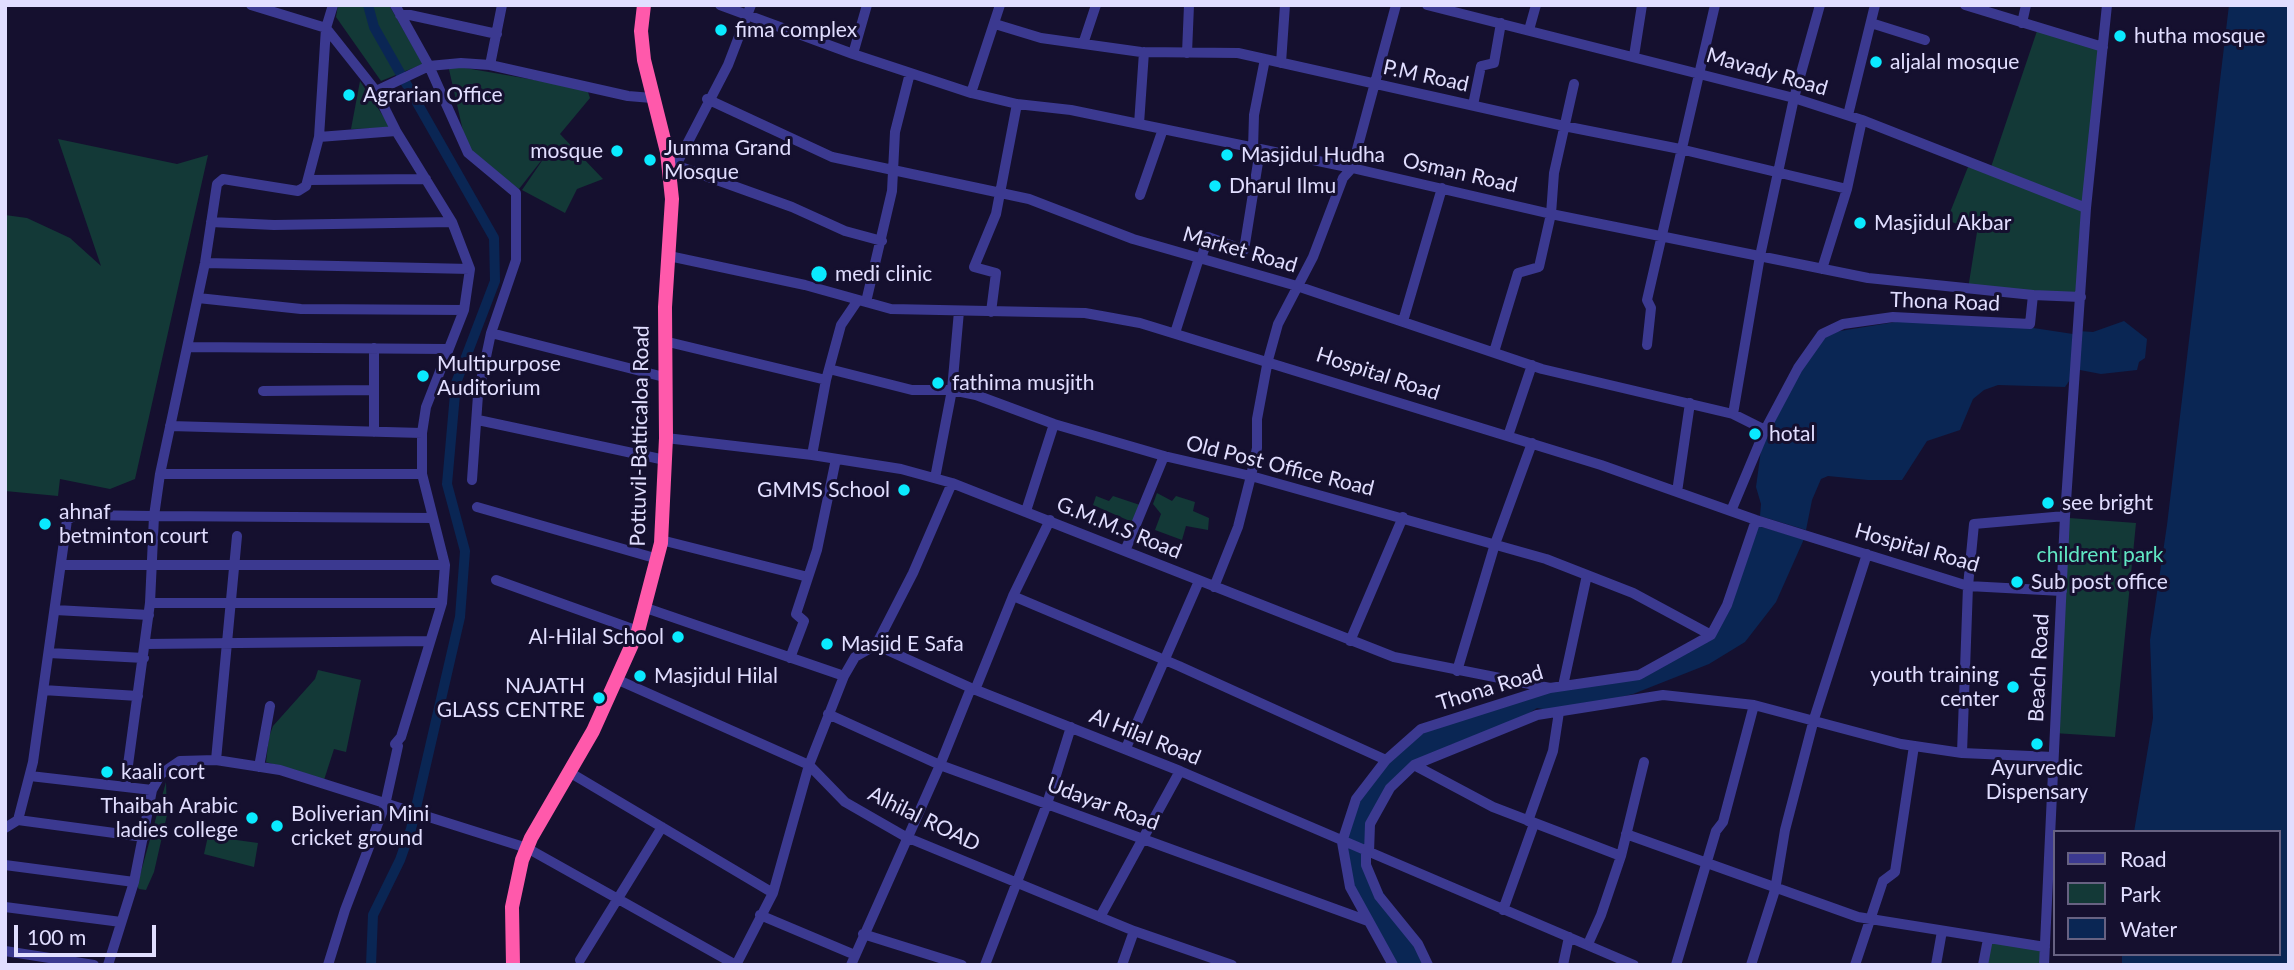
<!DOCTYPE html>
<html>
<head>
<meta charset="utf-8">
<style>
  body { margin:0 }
  #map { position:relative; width:2294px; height:970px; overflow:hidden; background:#15102f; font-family:Lato,sans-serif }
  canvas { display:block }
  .frame { position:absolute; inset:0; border:7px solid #e1deff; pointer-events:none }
  .legend { position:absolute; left:2053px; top:830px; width:228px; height:126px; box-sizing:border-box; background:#15102f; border:2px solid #676282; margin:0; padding:9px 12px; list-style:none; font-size:21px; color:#e1deff }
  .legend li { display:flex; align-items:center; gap:14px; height:35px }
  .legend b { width:35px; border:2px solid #676282 }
  .scale { position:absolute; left:14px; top:925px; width:142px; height:32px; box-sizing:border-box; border:4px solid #e1deff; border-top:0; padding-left:9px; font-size:21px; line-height:24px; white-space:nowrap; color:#e1deff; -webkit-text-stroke:5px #15102f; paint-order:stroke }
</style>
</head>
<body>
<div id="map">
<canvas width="2294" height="970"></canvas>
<div class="frame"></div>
<ul class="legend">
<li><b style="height:9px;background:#3b3990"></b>Road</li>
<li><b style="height:19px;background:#133937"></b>Park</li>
<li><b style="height:19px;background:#0a2654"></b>Water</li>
</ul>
<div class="scale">100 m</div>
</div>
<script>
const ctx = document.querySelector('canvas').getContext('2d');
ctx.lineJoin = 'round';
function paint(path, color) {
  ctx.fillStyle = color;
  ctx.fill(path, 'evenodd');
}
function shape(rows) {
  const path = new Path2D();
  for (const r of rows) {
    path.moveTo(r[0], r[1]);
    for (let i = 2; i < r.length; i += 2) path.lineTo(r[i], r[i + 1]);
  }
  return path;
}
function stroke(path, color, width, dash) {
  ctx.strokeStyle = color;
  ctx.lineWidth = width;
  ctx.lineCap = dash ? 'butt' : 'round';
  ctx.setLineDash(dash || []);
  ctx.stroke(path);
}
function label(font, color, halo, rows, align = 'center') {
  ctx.font = font + ' Lato,sans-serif';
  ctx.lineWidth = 6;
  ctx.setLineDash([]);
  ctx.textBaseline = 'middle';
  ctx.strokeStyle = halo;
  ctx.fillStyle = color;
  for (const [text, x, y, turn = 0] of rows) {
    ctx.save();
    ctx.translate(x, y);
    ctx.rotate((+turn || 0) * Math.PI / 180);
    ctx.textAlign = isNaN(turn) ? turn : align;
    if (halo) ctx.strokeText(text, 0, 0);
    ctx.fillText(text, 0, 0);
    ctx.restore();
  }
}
paint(shape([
  [338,5,389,5,423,64,381,81,336,17],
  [2038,28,2100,46,2081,297,1968,289,1977,232,1947,220,1968,167,1990,170],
  [448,65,587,89,590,98,560,134,603,179,577,189,565,213,522,190,548,152,519,189,468,153],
  [360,81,391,128,351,129],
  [58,139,177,164,208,155,135,479,110,489,60,479,58,496,5,491,5,215,27,218,70,238,101,266],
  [1157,493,1172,501,1176,496,1195,502,1193,511,1209,518,1208,530,1186,526,1182,540,1155,530,1161,514,1153,504],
  [1096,496,1109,501,1113,496,1140,505,1132,522,1093,505],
  [2069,518,2136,523,2115,737,2054,733],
  [318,670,361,680,346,752,334,749,324,780,266,762,269,737,273,726,315,679],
  [166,782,167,815,154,872,146,890,139,889,137,886],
  [208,836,258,843,254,867,204,854],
  [1988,939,2045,947,2044,965,1983,965]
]), '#133937');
paint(shape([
  [2229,5,2289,5,2289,965,2122,965,2122,954,2278,954,2278,832,2134,832,2153,718,2150,640,2167,525],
  [2124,321,2147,339,2145,358,2139,362,2137,370,2101,374,2080,370,2078,331,2093,332],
  [1895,322,1994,322,2073,334,2074,374,2065,387,1998,385,1984,390,1973,399,1960,430,1927,441,1902,480,1868,480,1828,476,1821,479,1812,500,1806,530,1760,516,1761,504,1756,487,1761,450,1772,421,1822,334],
  [1758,526,1804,539,1776,602,1745,642,1709,664,1633,694,1559,712,1537,708,1509,726,1450,745,1390,788,1365,833,1366,865,1428,965,1393,965,1350,887,1342,842,1355,802,1386,760,1418,732,1550,688,1628,680,1711,635]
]), '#0a2654');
stroke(shape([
  [368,5,374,27,494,238,495,281,456,383,447,484,465,551,460,617,411,829,400,860,373,915,371,965]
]), '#0a2654', 10);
stroke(shape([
  [251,5,326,28,333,5],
  [395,5,429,66,468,153,516,193,516,260,491,333,478,395,472,480],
  [720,5,853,54,971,93,1017,104,1071,110,1352,168,1551,214,1868,278,2033,295,2081,297],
  [1427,5,1794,98,1862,120,2086,208],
  [1965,5,2103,47],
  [400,15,410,15,497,34],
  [1871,23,1925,40],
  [2022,23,2026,5],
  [995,24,1041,38,1141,52,1238,53,1564,126,1680,149,1847,189],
  [326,28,376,91,396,131,452,222,470,269,464,310,426,407,422,433,422,474,445,565,442,603,401,737,395,744,398,746,385,805,345,910,328,965],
  [1529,30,1536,5],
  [1083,44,1096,5],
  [1187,53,1189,5],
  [853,54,867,5],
  [1634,56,1642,5],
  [1281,63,1285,5],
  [490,65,502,5],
  [376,91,429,66,461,63,490,65,628,96,652,98],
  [971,93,1000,5],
  [707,99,832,157,1029,199,1133,239,1297,286,1542,369,1733,414,1765,430],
  [1473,105,1481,66,1494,63,1501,23],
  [1848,115,1875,5],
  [1139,124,1144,52],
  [319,137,396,131],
  [1253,149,1254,115,1265,59],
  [675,165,792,207,845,231,882,241],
  [673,171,728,65,751,5],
  [309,180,426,179],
  [1140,195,1163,129],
  [211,222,274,225,452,222],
  [669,256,805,285,891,309,1085,313,1140,323,1601,465,1756,520,1968,586,2062,591],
  [1201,259,1208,237,1244,250,1260,150],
  [205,263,470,269],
  [1822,269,1847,189,1862,120],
  [198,298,301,309,464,310],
  [866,302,892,191,895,132,910,73],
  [991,312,996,273,974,267,996,214,1017,104],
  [1403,321,1442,188],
  [491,333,664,377],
  [1175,333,1199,258],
  [664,341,826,380],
  [1647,345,1651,308,1647,300,1715,5],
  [189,347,446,349],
  [1494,352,1518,273,1539,267,1551,214,1554,173,1574,84],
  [829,369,912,390,952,390,976,395,1054,424,1164,456,1251,476,1546,559,1633,593,1711,635],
  [263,391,374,390],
  [1733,414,1760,256,1794,98,1820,5],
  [478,420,665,460],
  [170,426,422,433],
  [374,432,374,348],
  [1508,436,1532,365],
  [666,438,812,455,901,469,952,483,1394,657,1550,688],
  [812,455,826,380,841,325,858,300],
  [160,474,422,474],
  [935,478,952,390,959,311],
  [1677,492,1690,403],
  [477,507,658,559],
  [1026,511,1054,424],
  [1731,511,1765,430,1798,368,1822,334,1843,324,1893,317,2030,324,2033,295],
  [661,540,808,577],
  [1125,551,1164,456],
  [61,565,445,565],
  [496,580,638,631],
  [1214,587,1238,527,1251,476,1257,448,1257,419,1268,360,1278,324,1313,257,1343,178,1352,168,1396,5],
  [1013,596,1179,666,1386,760],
  [150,603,442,603],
  [646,608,844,676,855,657,876,645,971,688,1180,771,1634,965],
  [55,610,149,615],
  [1350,641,1403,517],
  [145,644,430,641],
  [876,645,913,573,952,483],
  [49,653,144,658],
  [790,658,804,621,796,614,817,550,836,459],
  [1457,671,1495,544,1532,443],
  [616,679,809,765,845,802,906,837,1134,931,1232,965],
  [1563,686,1587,575],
  [43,690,138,696],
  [975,690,1013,596,1050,520],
  [828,714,940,765,1368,921],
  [1126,748,1199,581],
  [1962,753,1968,586,1974,524,2065,516],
  [216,760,237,536],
  [1414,765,1493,807,1621,856],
  [259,767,270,706],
  [569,772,773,893],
  [30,776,152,790],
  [125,787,150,603,154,516,433,518],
  [18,820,144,837],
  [1528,821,1553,751,1559,712],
  [5,828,18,820,33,762,67,520,76,515,154,516,160,474,205,263,217,184,223,179,298,191,306,186,319,137,326,28],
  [1626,834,1858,917,2045,947],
  [1366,852,1366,865,1379,896,1418,944,1428,965],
  [1369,853,1370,824,1390,788,1414,765,1537,715,1663,695,1754,705,1901,744,1962,753,2053,757],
  [5,865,134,882],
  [5,907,121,922],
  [1503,910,1534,824],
  [760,915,855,955],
  [1100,917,1180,771],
  [863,934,962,965],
  [1588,944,1601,915,1621,856,1644,762],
  [5,951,94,965],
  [580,960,662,827],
  [108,965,134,882,152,790,161,774,180,761,216,760,280,770,527,848,736,965,773,893,809,765,844,676],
  [851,965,940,765,971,688],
  [985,965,1047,804,1071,727],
  [1122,965,1134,931],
  [1393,965,1350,887,1342,842,1356,799,1386,760,1421,729,1550,688,1639,675,1711,635,1727,605,1756,520],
  [1563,965,1569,937],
  [1676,965,1716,831,1723,822,1754,705],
  [1751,965,1775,890,1785,830,1814,719,1867,554],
  [1855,965,1883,881,1895,872,1914,746],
  [1936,965,1942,931],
  [1983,965,1988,939],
  [2044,965,2065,516,2086,208,2107,5]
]), '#3b3990', 10);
stroke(shape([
  [513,965,512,907,522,860,531,838,593,731,638,631,661,543,666,438,665,307,672,199,667,152,644,60,641,31,644,5]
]), '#ff59ab', 14);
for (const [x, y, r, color] of [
  [721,30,7,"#0aeaff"],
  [2120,36,7,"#0aeaff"],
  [1876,62,7,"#0aeaff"],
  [349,95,7,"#0aeaff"],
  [617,151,7,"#0aeaff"],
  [1227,155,7,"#0aeaff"],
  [650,160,7,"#0aeaff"],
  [1215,186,7,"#0aeaff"],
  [1860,223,7,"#0aeaff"],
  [819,274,9,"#0aeaff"],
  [423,376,7,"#0aeaff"],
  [938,383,7,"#0aeaff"],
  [1755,434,7,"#0aeaff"],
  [904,490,7,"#0aeaff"],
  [2048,503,7,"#0aeaff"],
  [45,524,7,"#0aeaff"],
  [2017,582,7,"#0aeaff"],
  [678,637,7,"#0aeaff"],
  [827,644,7,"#0aeaff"],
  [640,676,7,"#0aeaff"],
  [2013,687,7,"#0aeaff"],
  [599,698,7,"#0aeaff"],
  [2037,744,7,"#0aeaff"],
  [107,772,7,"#0aeaff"],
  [252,818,7,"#0aeaff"],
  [277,826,7,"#0aeaff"]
]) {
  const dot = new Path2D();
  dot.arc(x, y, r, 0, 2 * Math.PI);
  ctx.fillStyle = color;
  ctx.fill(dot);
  stroke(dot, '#15102f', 2.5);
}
label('21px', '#e1deff', '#15102f', [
  ["fima complex",735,30],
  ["hutha mosque",2134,36],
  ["aljalal mosque",1890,62],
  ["Agrarian Office",363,95],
  ["Jumma Grand",664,148],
  ["Mosque",664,172],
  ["mosque",603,151,"right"],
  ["Masjidul Hudha",1241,155],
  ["Dharul Ilmu",1229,186],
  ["Masjidul Akbar",1874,223],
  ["medi clinic",835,274],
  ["Multipurpose",437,364],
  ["Auditorium",437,388],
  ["fathima musjith",952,383],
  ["hotal",1769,434],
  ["GMMS School",890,490,"right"],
  ["see bright",2062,503],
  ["ahnaf",59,512],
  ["betminton court",59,536],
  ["Sub post office",2031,582],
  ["Al-Hilal School",664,637,"right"],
  ["Masjid E Safa",841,644],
  ["youth training",1999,675,"right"],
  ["center",1999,699,"right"],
  ["Masjidul Hilal",654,676],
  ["NAJATH",585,686,"right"],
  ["GLASS CENTRE",585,710,"right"],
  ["Ayurvedic",2037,768,"center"],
  ["Dispensary",2037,792,"center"],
  ["kaali cort",121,772],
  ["Thaibah Arabic",238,806,"right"],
  ["ladies college",238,830,"right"],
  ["Boliverian Mini",291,814],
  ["cricket ground",291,838]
], 'left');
label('21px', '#e1deff', '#15102f', [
  ["Mavady Road",1767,72,16],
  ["P.M Road",1426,76,12],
  ["Osman Road",1460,173,13],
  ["Market Road",1240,250,16],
  ["Thona Road",1945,302,2],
  ["Hospital Road",1378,374,18],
  ["Pottuvil-Batticaloa Road",640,436,-89],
  ["Old Post Office Road",1280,466,14],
  ["G.M.M.S Road",1119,528,22],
  ["Hospital Road",1917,548,16],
  ["Beach Road",2039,668,-87],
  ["Thona Road",1490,688,-17],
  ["Al Hilal Road",1145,737,22],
  ["Udayar Road",1103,804,20],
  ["Alhilal ROAD",924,819,26]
]);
label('21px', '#61e8c4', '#15102f', [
  ["childrent park",2100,555]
]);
</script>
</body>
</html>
